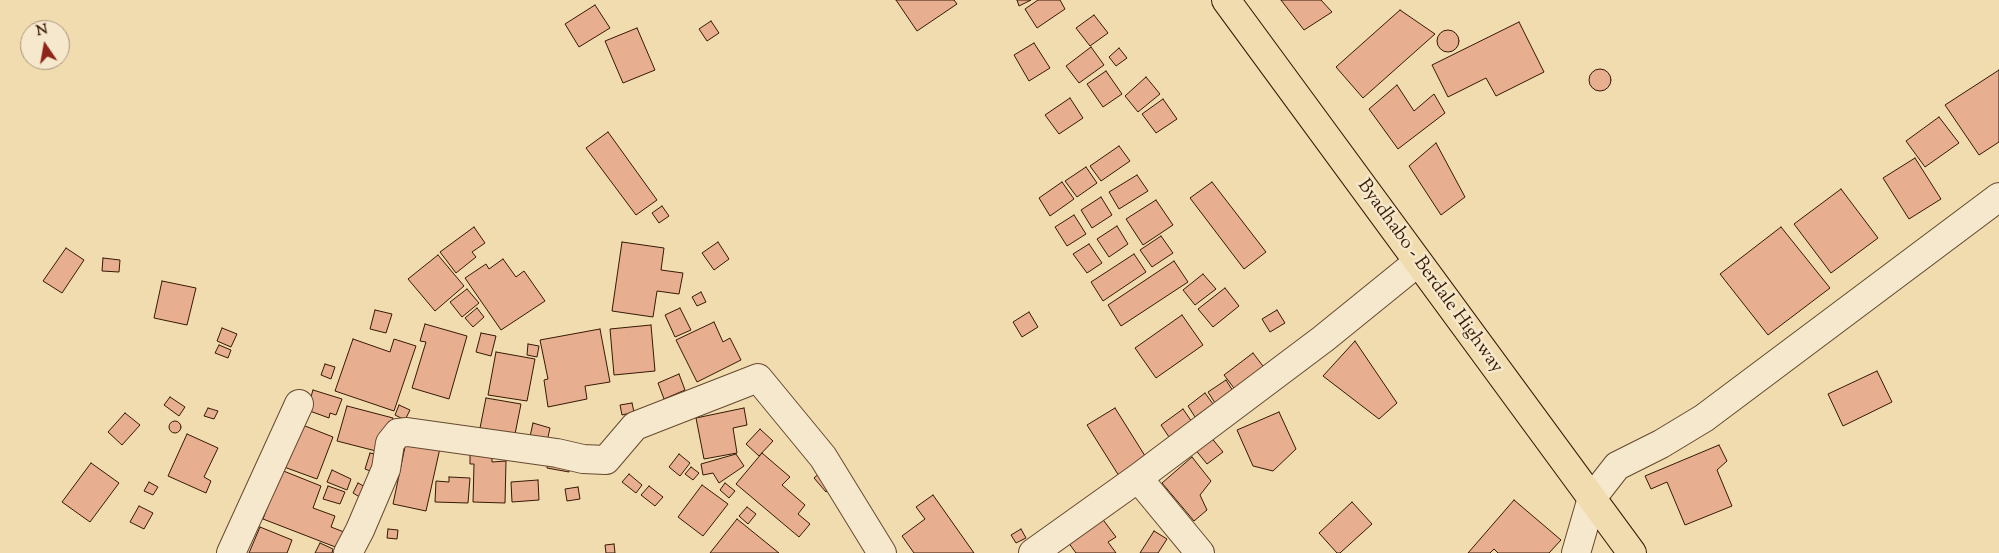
<!DOCTYPE html>
<html>
<head>
<meta charset="utf-8">
<style>
  body { margin:0 }
  #map { position:relative; width:1999px; height:553px; overflow:hidden; background:#f1dcb0; font-family:"Sorts Mill Goudy",serif }
  canvas { display:block }
  .north { position:absolute; left:20px; top:20px; width:50px; height:50px; box-sizing:border-box; background:#f6e8cc; border:1px solid #a9957c; border-radius:50%; rotate:348deg; font-size:14px; font-weight:700; line-height:20px; text-align:center; color:#361804 }
  .north::after { content:''; display:block; margin:auto; width:18px; height:22px; background:#8f2418; clip-path:polygon(50% 0,100% 100%,50% 72%,0 100%) }
</style>
</head>
<body>
<div id="map">
<canvas width="1999" height="553"></canvas>
<div class="north">N</div>
</div>
<script>
const ctx = document.querySelector('canvas').getContext('2d');
ctx.lineJoin = 'round';
function paint(path, color) {
  ctx.fillStyle = color;
  ctx.fill(path, 'evenodd');
}
function shape(rows) {
  const path = new Path2D();
  for (const r of rows) {
    if (r.length === 3) {
      path.moveTo(r[0] + r[2], r[1]);
      path.arc(r[0], r[1], r[2], 0, 2 * Math.PI);
      continue;
    }
    path.moveTo(r[0], r[1]);
    for (let i = 2; i < r.length; i += 2) path.lineTo(r[i], r[i + 1]);
  }
  return path;
}
function stroke(path, color, width, dash) {
  ctx.strokeStyle = color;
  ctx.lineWidth = width;
  ctx.lineCap = dash ? 'butt' : 'round';
  ctx.setLineDash(dash || []);
  ctx.stroke(path);
}
function label(font, color, halo, rows, align = 'center') {
  ctx.font = font + ' "Sorts Mill Goudy",serif';
  ctx.lineWidth = 5;
  ctx.setLineDash([]);
  ctx.textBaseline = 'middle';
  ctx.strokeStyle = halo;
  ctx.fillStyle = color;
  for (const [text, x, y, turn = 0] of rows) {
    ctx.save();
    ctx.translate(x, y);
    ctx.rotate((+turn || 0) * Math.PI / 180);
    ctx.textAlign = isNaN(turn) ? turn : align;
    if (halo) ctx.strokeText(text, 0, 0);
    ctx.fillText(text, 0, 0);
    ctx.restore();
  }
}
const building = shape([
  [896,0,954,0,957,4,917,31,896,0],
  [1017,0,1031,0,1019,6,1017,0],
  [1038,0,1060,0,1065,9,1037,28,1025,9,1038,0],
  [1281,0,1321,0,1332,12,1304,30,1281,0],
  [595,5,610,28,579,47,565,24,595,5],
  [1400,10,1435,34,1363,98,1336,67,1400,10],
  [1094,15,1108,33,1090,46,1076,28,1094,15],
  [711,21,719,33,707,41,699,29,711,21],
  [1519,22,1544,72,1496,96,1486,78,1448,97,1432,65,1519,22],
  [637,28,655,70,623,83,605,41,637,28],
  [1448,41,11],
  [1034,43,1050,68,1029,81,1014,55,1034,43],
  [1091,47,1104,65,1079,83,1066,66,1091,47],
  [1119,48,1127,58,1116,66,1109,57,1119,48],
  [1600,80,11],
  [1999,70,1999,142,1979,155,1945,105,1999,70],
  [1106,71,1122,94,1103,107,1087,84,1106,71],
  [1146,77,1160,94,1138,112,1125,96,1146,77],
  [1397,85,1414,111,1434,94,1445,113,1398,149,1369,109,1397,85],
  [1070,98,1083,118,1059,134,1045,115,1070,98],
  [1163,99,1177,119,1156,133,1142,114,1163,99],
  [1939,117,1959,143,1925,167,1906,141,1939,117],
  [608,132,657,200,636,215,586,148,608,132],
  [1436,143,1465,197,1441,215,1409,166,1436,143],
  [1119,146,1130,161,1101,181,1090,166,1119,146],
  [1915,158,1941,199,1909,219,1883,178,1915,158],
  [1086,167,1097,183,1077,197,1065,181,1086,167],
  [1137,175,1148,191,1119,209,1109,192,1137,175],
  [1062,182,1074,199,1050,216,1039,198,1062,182],
  [1212,182,1266,252,1244,269,1190,198,1212,182],
  [1841,189,1878,238,1831,273,1794,224,1841,189],
  [1101,197,1112,215,1092,228,1081,210,1101,197],
  [1156,200,1173,225,1143,245,1126,219,1156,200],
  [662,206,669,216,659,223,652,213,662,206],
  [1074,215,1086,234,1067,246,1055,227,1074,215],
  [1117,226,1128,244,1109,257,1097,239,1117,226],
  [474,227,485,243,472,252,476,257,456,273,440,252,474,227],
  [1781,227,1830,288,1768,335,1720,274,1781,227],
  [1161,236,1173,253,1152,267,1140,250,1161,236],
  [622,242,664,248,661,270,683,273,679,294,657,291,653,317,612,311,622,242],
  [718,242,729,259,714,270,702,253,718,242],
  [1089,244,1102,263,1087,273,1073,254,1089,244],
  [66,248,84,260,62,293,43,281,66,248],
  [1134,254,1146,272,1103,301,1091,282,1134,254],
  [438,255,464,286,435,311,408,279,438,255],
  [103,258,120,260,119,272,102,271,103,258],
  [503,259,516,277,524,271,545,301,501,330,465,278,486,264,489,269,503,259],
  [1174,261,1188,282,1121,326,1108,305,1174,261],
  [1203,274,1216,289,1195,305,1183,290,1203,274],
  [162,281,196,288,187,325,154,318,162,281],
  [1225,288,1239,306,1213,327,1198,309,1225,288],
  [467,289,479,303,462,317,450,302,467,289],
  [701,292,706,302,697,306,692,297,701,292],
  [477,308,484,317,473,327,465,318,477,308],
  [680,308,691,330,675,337,665,315,680,308],
  [375,310,392,314,386,333,370,329,375,310],
  [1277,310,1285,323,1270,332,1262,319,1277,310],
  [1029,312,1038,327,1022,337,1013,322,1029,312],
  [1182,315,1203,345,1156,378,1135,348,1182,315],
  [714,322,723,342,730,338,741,360,697,382,676,340,714,322],
  [425,324,467,336,449,399,412,388,426,342,420,341,425,324],
  [651,325,655,371,614,375,610,329,651,325],
  [222,328,237,334,231,347,217,341,222,328],
  [600,329,610,382,585,386,587,399,548,407,544,380,548,379,540,340,600,329],
  [481,333,496,336,491,356,476,352,481,333],
  [353,339,390,352,394,339,416,346,394,411,335,391,353,339],
  [1355,341,1397,403,1379,419,1323,376,1355,341],
  [528,344,539,346,537,357,527,355,528,344],
  [219,345,231,350,228,358,215,353,219,345],
  [496,352,535,359,527,401,488,395,496,352],
  [1253,353,1269,374,1240,396,1224,375,1253,353],
  [325,364,335,367,331,379,321,375,325,364],
  [1877,371,1892,402,1843,426,1828,394,1877,371],
  [679,374,685,390,664,399,658,383,679,374],
  [1226,380,1233,391,1215,403,1208,392,1226,380],
  [313,390,342,399,336,415,330,413,329,418,307,410,313,390],
  [1205,393,1213,404,1195,417,1188,406,1205,393],
  [170,397,185,407,179,416,164,405,170,397],
  [486,398,521,404,515,434,480,428,486,398],
  [632,403,634,412,622,415,620,405,632,403],
  [399,405,410,410,405,420,395,415,399,405],
  [347,406,393,418,388,435,376,451,337,441,347,406],
  [208,408,218,411,214,419,204,416,208,408],
  [744,408,747,425,733,428,737,453,704,459,696,418,744,408],
  [1115,408,1147,459,1119,476,1087,425,1115,408],
  [1183,409,1192,422,1169,437,1161,425,1183,409],
  [1279,412,1296,449,1273,471,1253,466,1237,430,1279,412],
  [125,413,140,425,122,445,108,432,125,413],
  [175,427,6],
  [533,423,550,428,546,446,529,441,533,423],
  [300,424,333,437,317,479,284,467,300,424],
  [760,429,773,441,759,456,746,444,760,429],
  [187,434,218,448,204,477,211,481,206,493,168,476,187,434],
  [1210,436,1223,452,1207,464,1194,448,1210,436],
  [406,442,440,448,426,511,393,504,406,442],
  [1719,445,1727,461,1717,470,1732,506,1685,525,1667,482,1651,489,1645,476,1719,445],
  [470,448,492,448,492,462,506,461,505,503,473,502,474,464,470,464,470,448],
  [370,453,383,456,378,474,365,469,370,453],
  [762,453,790,477,782,485,805,505,798,514,810,524,799,537,736,484,762,453],
  [679,454,690,463,680,476,669,467,679,454],
  [736,454,744,466,719,483,713,473,703,475,701,464,736,454],
  [548,457,570,460,569,472,547,468,548,457],
  [1192,457,1211,481,1200,495,1207,510,1194,521,1162,483,1192,457],
  [91,463,119,483,90,522,62,502,91,463],
  [691,467,699,473,693,480,685,474,691,467],
  [281,470,321,486,313,508,335,516,331,527,344,532,338,548,263,519,281,470],
  [332,470,351,479,347,490,327,482,332,470],
  [823,470,835,485,826,492,814,478,823,470],
  [629,474,642,485,636,493,622,482,629,474],
  [449,477,470,478,468,503,435,502,436,481,449,482,449,477],
  [538,480,539,500,512,502,511,482,538,480],
  [149,482,158,487,153,495,144,491,149,482],
  [358,483,369,489,363,499,353,493,358,483],
  [725,483,735,491,729,498,720,490,725,483],
  [702,485,728,504,703,536,678,517,702,485],
  [328,486,345,492,340,504,323,499,328,486],
  [649,486,663,497,655,506,641,495,649,486],
  [578,487,580,499,567,501,565,489,578,487],
  [933,495,974,553,914,553,902,536,925,519,916,507,933,495],
  [1514,500,1561,540,1549,553,1498,553,1494,549,1490,553,1468,553,1514,500],
  [1352,502,1372,524,1340,553,1337,553,1319,533,1352,502],
  [139,506,153,513,144,529,130,522,139,506],
  [747,507,756,514,748,524,739,516,747,507],
  [1101,517,1116,537,1108,542,1116,553,1076,553,1068,542,1101,517],
  [737,519,779,553,710,553,737,519],
  [260,527,292,540,287,553,249,553,260,527],
  [388,529,398,530,397,539,387,538,388,529],
  [1021,529,1026,538,1016,543,1011,535,1021,529],
  [1154,531,1167,539,1158,553,1140,553,1154,531],
  [320,543,333,549,332,553,315,553,320,543],
  [614,544,615,553,606,553,605,545,614,544]
]);
paint(building, '#e7af8f');
stroke(building, '#361804', 1);
const street = shape([
  [1138,478,1200,553],
  [231,553,299,404],
  [348,553,360,530,386,469,390,443,398,433,407,432,557,453,583,459,606,460,635,426,758,378,823,457,882,553],
  [1033,553,1138,478,1323,339,1418,262],
  [1576,553,1592,498,1617,466,1661,444,1704,418,1999,197]
]);
const primary = shape([
  [1226,0,1632,553]
]);
stroke(street, '#65492f', 30);
stroke(primary, '#361804', 30);
stroke(street, '#f6e8cc', 28);
stroke(primary, '#f1dcb0', 28);
label('19px', '#361804', '#f6e8cc', [
  ["Byadhabo - Berdale Highway",1429,277,54]
]);
</script>
</body>
</html>
